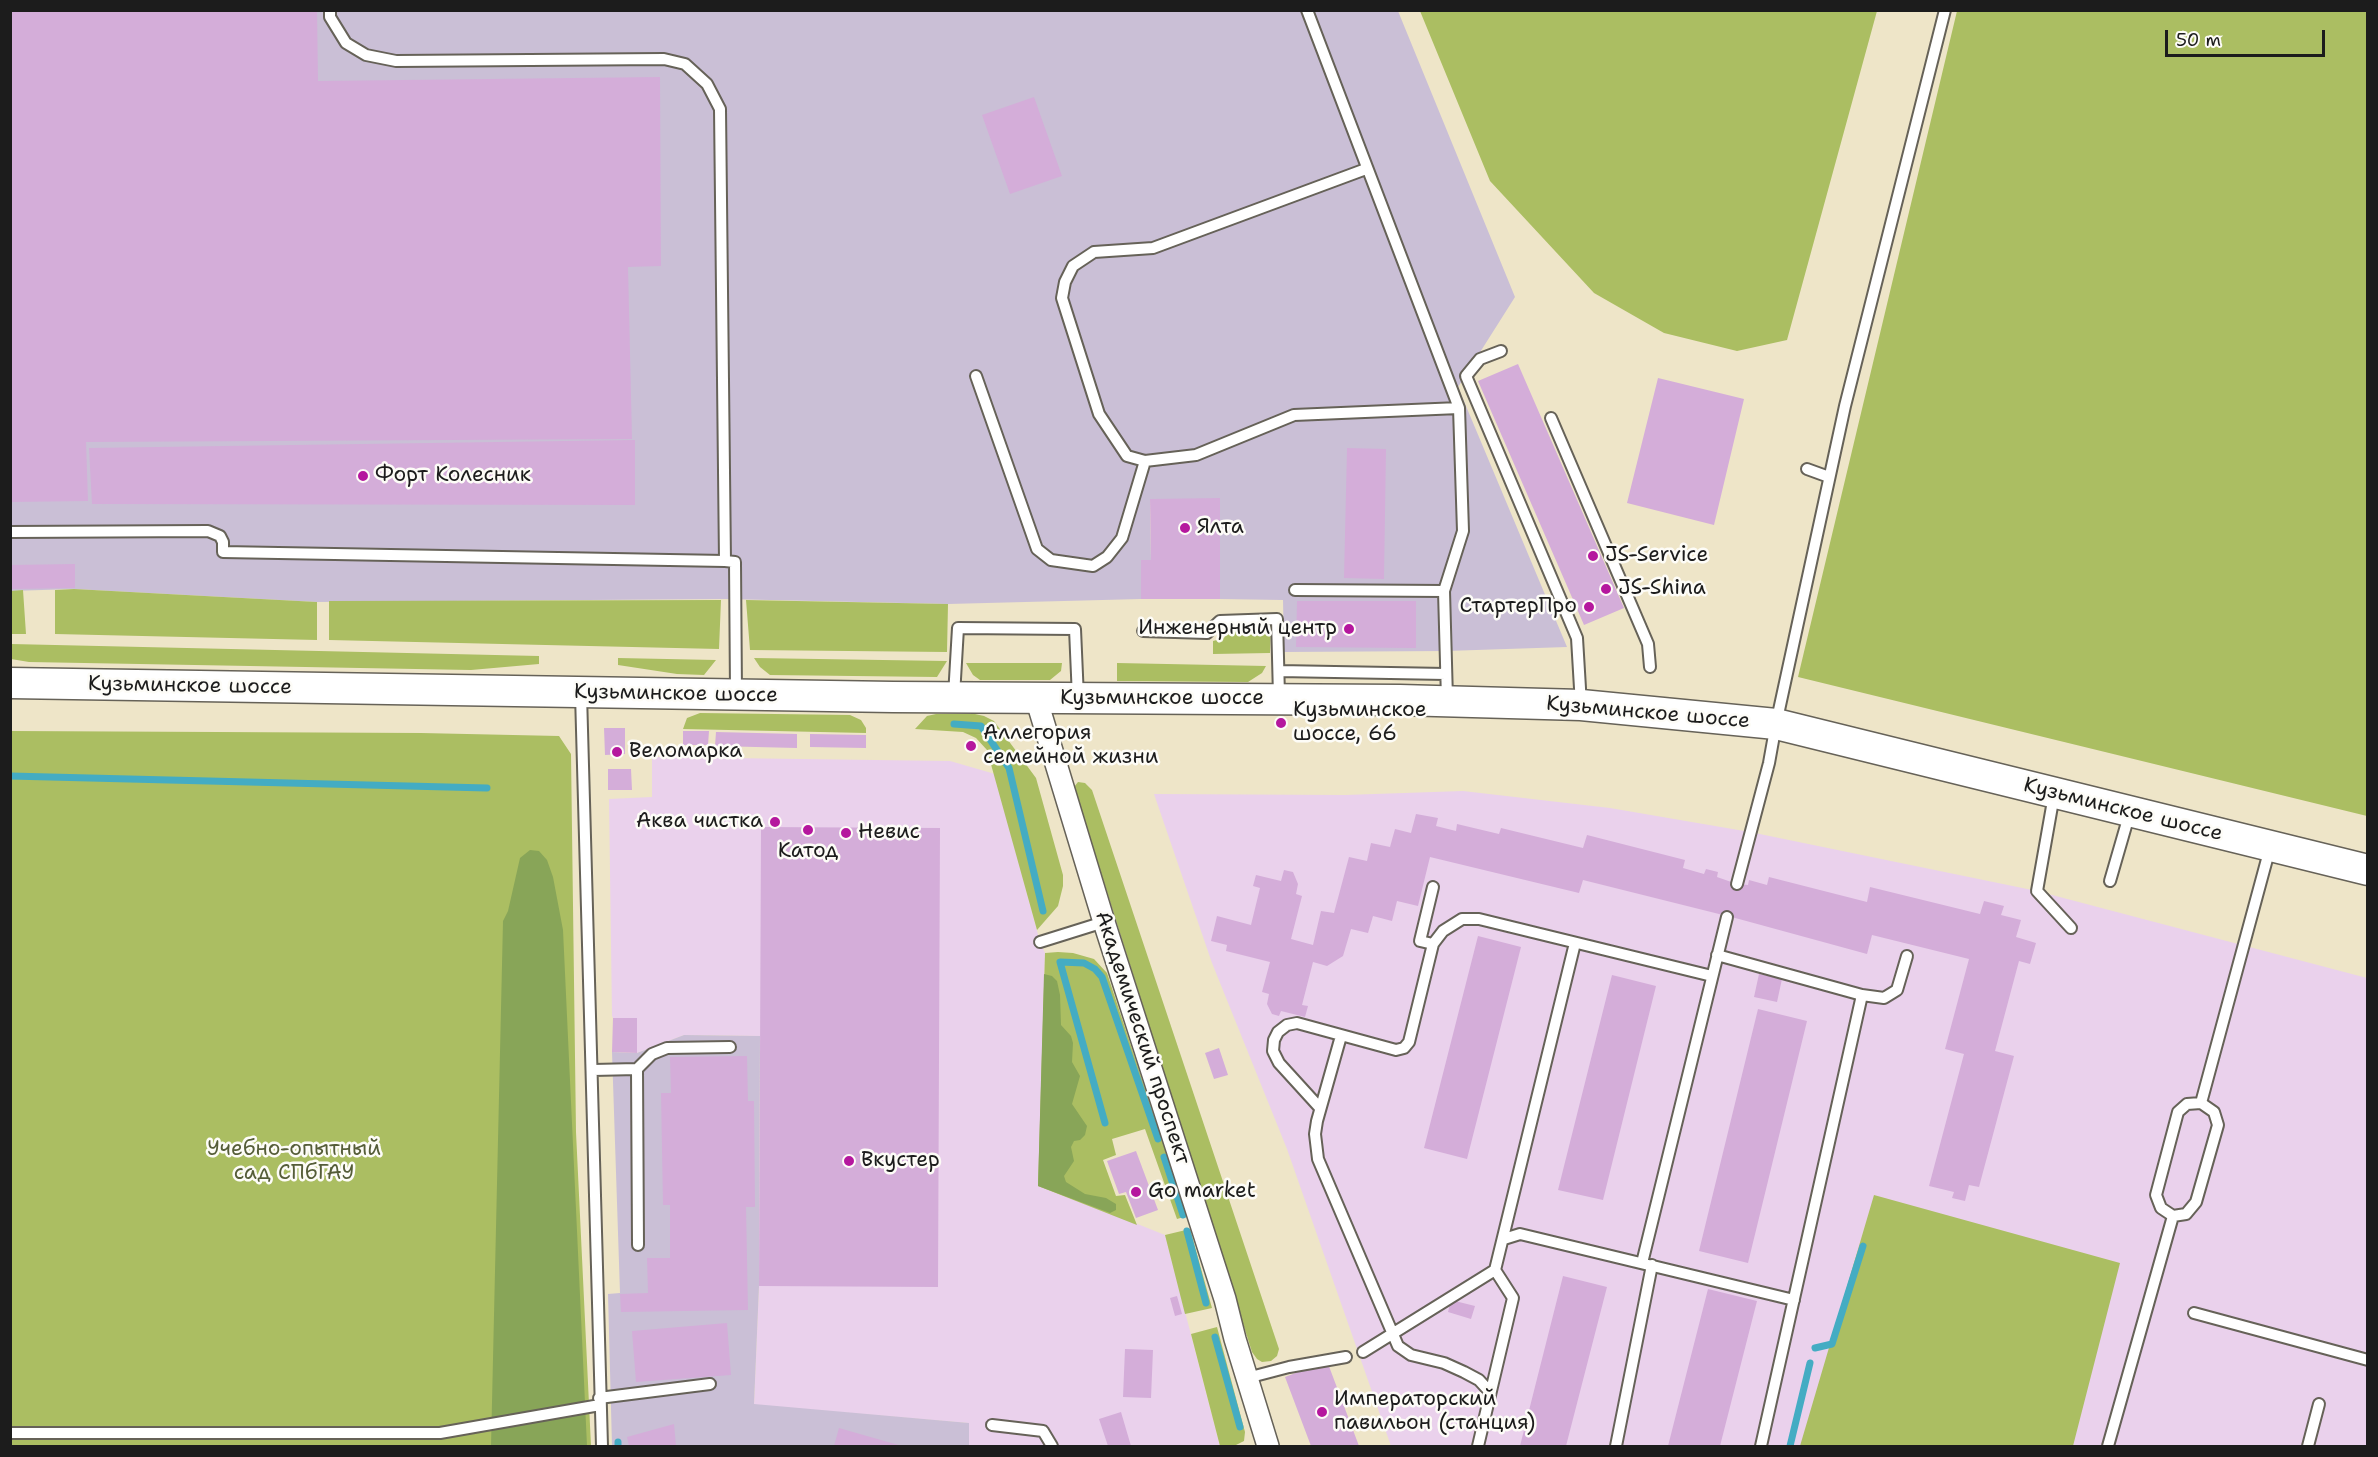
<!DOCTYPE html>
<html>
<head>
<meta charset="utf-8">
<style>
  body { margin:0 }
  #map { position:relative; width:2378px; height:1457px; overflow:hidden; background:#eee5c8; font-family:"Shantell Sans",sans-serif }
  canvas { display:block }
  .frame { position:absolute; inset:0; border:12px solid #1c1c1c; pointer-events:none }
  .scale { position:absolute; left:2165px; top:30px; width:160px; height:27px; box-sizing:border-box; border:3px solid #1c1c1c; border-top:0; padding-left:8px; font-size:18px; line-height:21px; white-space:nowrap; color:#1c1c1c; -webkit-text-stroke:4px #fdfcf7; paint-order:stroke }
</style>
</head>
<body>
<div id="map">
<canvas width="2378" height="1457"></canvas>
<div class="frame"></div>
<div class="scale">50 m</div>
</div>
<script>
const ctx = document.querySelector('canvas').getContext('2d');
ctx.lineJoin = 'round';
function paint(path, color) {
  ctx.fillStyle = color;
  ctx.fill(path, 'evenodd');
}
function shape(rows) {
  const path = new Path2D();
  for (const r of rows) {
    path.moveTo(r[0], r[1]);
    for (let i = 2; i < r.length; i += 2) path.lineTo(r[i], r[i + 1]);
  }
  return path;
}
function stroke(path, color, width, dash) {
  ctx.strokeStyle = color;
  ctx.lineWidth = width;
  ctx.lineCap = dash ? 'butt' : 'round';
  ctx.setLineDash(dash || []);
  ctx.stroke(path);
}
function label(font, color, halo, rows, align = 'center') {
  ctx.font = font + ' "Shantell Sans",sans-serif';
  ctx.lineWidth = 5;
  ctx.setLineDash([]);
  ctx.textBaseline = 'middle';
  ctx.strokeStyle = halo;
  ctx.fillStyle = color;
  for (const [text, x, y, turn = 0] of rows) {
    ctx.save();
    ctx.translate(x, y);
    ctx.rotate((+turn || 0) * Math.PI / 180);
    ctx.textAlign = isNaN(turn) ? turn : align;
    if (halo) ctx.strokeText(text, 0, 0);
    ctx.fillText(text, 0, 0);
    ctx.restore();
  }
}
paint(shape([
  [652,757,950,761,995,774,1040,942,1045,953,1043,1034,1110,1213,1165,1235,1220,1446,969,1446,968,1423,754,1405,759,1286,760,1036,684,1035,637,1053,637,1018,613,1018,612,1016,609,799,652,797],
  [1463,791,1610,808,1750,832,2037,891,2367,978,2367,1446,1391,1446,1287,1149,1212,963,1154,794,1345,795]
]), '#ead1ec');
paint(shape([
  [10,11,1398,11,1515,297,1458,387,1567,647,1446,651,1284,652,1283,600,1220,599,1220,499,1150,499,1151,560,1141,560,1141,599,948,604,725,599,317,602,74,589,11,591],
  [684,1035,760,1036,759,1286,754,1404,969,1423,969,1446,612,1446,608,1294,620,1293,612,1052,637,1053]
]), '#cabfd6');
paint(shape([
  [1420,11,1877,11,1787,340,1737,351,1664,333,1594,293,1490,181],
  [1957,11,2367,11,2367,816,1798,677],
  [74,589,317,602,317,640,55,634,55,590],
  [23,590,26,634,11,634,11,591],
  [721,600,719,649,329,640,329,601],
  [746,600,948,604,947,652,750,650],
  [1234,624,1271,624,1270,653,1213,654,1213,641,1224,638],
  [11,644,539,656,539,664,471,670,29,662,11,659],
  [618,658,716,660,704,675,677,674,618,665],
  [754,658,947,661,937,677,770,675,760,667],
  [966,663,1062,663,1061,671,1050,680,980,680,973,675],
  [1117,663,1266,666,1262,673,1248,682,1117,681],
  [700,713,850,715,861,720,866,728,866,733,683,729,687,718],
  [936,714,975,714,984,716,994,721,1036,778,1063,875,1063,886,1058,906,1037,930,987,750,976,738,963,732,915,729,927,716],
  [11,731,421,733,559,736,571,754,576,1132,591,1446,11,1446],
  [1078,782,1085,783,1092,790,1279,1349,1277,1356,1271,1361,1262,1362,1257,1359,1252,1352,1074,787],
  [1058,952,1073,953,1094,959,1107,973,1187,1216,1177,1219,1145,1129,1112,1139,1116,1155,1103,1160,1116,1196,1125,1195,1137,1225,1038,1186,1045,953],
  [1874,1195,2120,1263,2073,1446,1800,1446],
  [1190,1229,1212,1308,1185,1314,1165,1235],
  [1217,1327,1245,1432,1244,1441,1234,1446,1220,1446,1191,1334]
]), '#abbe62');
paint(shape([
  [530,850,539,851,547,860,553,877,563,930,587,1446,491,1446,503,921,508,911,520,858],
  [1044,974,1052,976,1057,981,1060,995,1061,1025,1071,1036,1073,1043,1072,1062,1080,1076,1072,1104,1087,1126,1085,1135,1080,1140,1074,1141,1071,1147,1074,1161,1064,1176,1066,1182,1085,1194,1106,1198,1116,1204,1116,1210,1110,1213,1038,1186]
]), '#88a558');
stroke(shape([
  [954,724,981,726,1009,768,1043,911],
  [10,776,487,788],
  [1105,1123,1060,962,1084,963,1095,969,1102,977,1158,1139],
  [1164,1157,1183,1215],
  [1187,1231,1206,1303],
  [1215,1337,1240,1427],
  [1815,1348,1832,1344,1863,1246],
  [618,1442,618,1446],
  [1790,1446,1810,1363]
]), '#44acc3', 7);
paint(shape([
  [10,10,317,10,318,81,660,77,661,266,628,267,632,439,86,442,88,501,10,502],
  [1034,97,1062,176,1010,194,982,115],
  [1518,364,1624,608,1584,625,1478,381],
  [1658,378,1744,399,1714,525,1627,503],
  [635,440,635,505,92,504,89,448],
  [1347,448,1386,449,1384,579,1344,578],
  [1220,498,1220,599,1141,599,1141,560,1151,560,1150,499],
  [75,564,75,588,11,589,10,565],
  [1297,601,1416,601,1416,648,1296,647],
  [604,728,625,728,625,754,605,755],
  [683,731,709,731,708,745,683,745],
  [716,732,797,734,797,748,715,746],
  [810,734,866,735,866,748,810,747],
  [608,769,631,769,632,790,608,790],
  [1416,814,1438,818,1436,826,1456,831,1457,824,1499,834,1501,828,1583,848,1587,835,1685,860,1683,868,1704,874,1706,869,1718,872,1717,877,1737,884,1748,885,1749,880,1767,885,1769,877,1867,902,1870,887,1980,914,1984,901,2004,906,2001,915,2021,920,2016,937,2036,943,2030,964,2019,961,1995,1051,2014,1056,1979,1187,1969,1185,1965,1201,1952,1198,1954,1192,1929,1186,1964,1054,1945,1049,1969,959,1872,935,1867,954,1739,919,1583,880,1579,893,1430,857,1418,906,1397,901,1392,921,1373,916,1368,933,1351,929,1343,956,1327,966,1313,962,1302,1005,1308,1006,1305,1017,1281,1011,1279,1016,1272,1014,1267,1004,1269,994,1262,992,1270,962,1226,951,1227,945,1211,941,1217,916,1251,925,1260,888,1253,886,1256,875,1281,881,1284,870,1293,872,1298,884,1296,894,1302,896,1291,939,1313,945,1321,911,1334,913,1349,857,1367,861,1371,843,1390,847,1395,829,1411,833],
  [761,827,940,828,938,1287,759,1286],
  [1478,936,1521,947,1467,1159,1424,1148],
  [1759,974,1782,979,1777,1002,1754,997],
  [1612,975,1656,986,1603,1200,1558,1190],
  [1758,1009,1807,1021,1748,1263,1699,1251],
  [613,1018,637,1018,637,1053,612,1052],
  [1219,1048,1228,1075,1214,1079,1205,1053],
  [747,1056,748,1101,754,1101,755,1207,746,1207,748,1310,621,1312,620,1294,648,1293,647,1258,670,1258,670,1205,663,1205,661,1093,671,1093,670,1057],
  [1136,1151,1158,1210,1136,1218,1126,1192,1119,1194,1107,1161],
  [1563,1276,1607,1287,1566,1446,1520,1446],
  [1708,1289,1757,1301,1720,1446,1668,1446],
  [1177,1296,1182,1314,1175,1316,1170,1298],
  [1451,1300,1475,1306,1471,1319,1448,1312],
  [727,1323,731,1375,636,1382,632,1331],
  [1125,1349,1153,1350,1151,1398,1123,1397],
  [1327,1361,1359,1446,1311,1446,1285,1377],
  [1121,1412,1131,1446,1108,1446,1099,1419],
  [674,1424,676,1446,629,1446,627,1437],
  [839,1428,902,1446,834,1446]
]), '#d4add9');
const service = shape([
  [330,10,330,17,346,43,366,55,396,61,664,59,685,64,707,84,720,109,725,561,735,562,736,693],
  [1307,10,1459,408,1463,531,1444,591],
  [1366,169,1153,248,1094,252,1073,266,1065,282,1062,298,1099,414,1127,456,1145,461,1196,455,1294,415,1459,408],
  [1501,351,1480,359,1466,376,1577,638,1581,705],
  [976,376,1037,549,1051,560,1093,566,1107,557,1122,538,1145,461],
  [1551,418,1648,644,1650,667],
  [1807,469,1829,477],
  [10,532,208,531,220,536,223,542,223,552,725,561],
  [1295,590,1444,591,1447,699],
  [1143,631,1207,633,1220,621,1277,619,1279,696],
  [1279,671,1446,674],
  [581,694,602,1446],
  [954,696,958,628,1075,629,1078,698],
  [2054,795,2037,891,2071,928],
  [2110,881,2130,812],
  [1737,884,1769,763,1776,724,1845,406,1945,10],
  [1040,942,1104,922],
  [1433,944,1420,941,1433,887],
  [1717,955,1862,995],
  [1341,1036,1317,1121,1315,1134,1318,1159,1398,1346,1411,1355,1444,1363,1464,1372,1479,1380,1490,1392],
  [593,1070,637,1069],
  [2201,1103,2214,1112,2218,1125,2196,1202,2186,1214,2173,1216,2161,1208,2156,1195,2178,1112,2187,1104,2201,1103],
  [2201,1103,2270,848],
  [1320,1108,1279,1063,1273,1051,1274,1040,1278,1032,1287,1025,1297,1023,1396,1050,1404,1048,1409,1042,1433,944,1443,931,1462,919,1479,919,1712,976],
  [1504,1239,1520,1234,1794,1300],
  [638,1245,637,1069,652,1054,667,1048,730,1047],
  [1642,1263,1727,917],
  [2194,1313,2368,1360],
  [1363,1352,1495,1270,1575,943],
  [1247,1378,1289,1367,1346,1357],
  [599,1398,710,1384],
  [992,1425,1043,1431,1052,1446],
  [10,1433,440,1433,600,1405],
  [1478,1446,1513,1298,1495,1270],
  [1616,1446,1652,1265],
  [1761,1446,1862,995,1884,998,1897,990,1907,956],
  [2108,1446,2173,1216],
  [2308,1446,2319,1404]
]);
const minor = shape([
  [1036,698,1104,922,1225,1299,1235,1339,1268,1446]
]);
const secondary = shape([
  [10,683,893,697,1400,700,1581,705,1776,724,2368,870]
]);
stroke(service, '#666258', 14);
stroke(minor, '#666258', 24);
stroke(secondary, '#666258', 33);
stroke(service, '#fff', 10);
stroke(minor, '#fff', 21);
stroke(secondary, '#fff', 30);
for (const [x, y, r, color] of [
  [363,476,6,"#b5179e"],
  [1185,528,6,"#b5179e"],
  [1593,556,6,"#b5179e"],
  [1606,589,6,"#b5179e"],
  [1589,607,6,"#b5179e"],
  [1349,629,6,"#b5179e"],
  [1281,723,6,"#b5179e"],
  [971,746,6,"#b5179e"],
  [617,752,6,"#b5179e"],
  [775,822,6,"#b5179e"],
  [808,830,6,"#b5179e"],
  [846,833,6,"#b5179e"],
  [849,1161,6,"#b5179e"],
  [1136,1192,6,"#b5179e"],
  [1322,1412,6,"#b5179e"]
]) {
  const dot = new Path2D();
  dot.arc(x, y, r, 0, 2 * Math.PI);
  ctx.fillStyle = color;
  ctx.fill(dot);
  stroke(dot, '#fdfcf7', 2);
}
label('21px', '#1c1c1c', '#fdfcf7', [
  ["Форт Колесник",375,476],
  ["Ялта",1197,528],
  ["JS-Service",1605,556],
  ["JS-Shina",1618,589],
  ["СтартерПро",1577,607,"right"],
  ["Инженерный центр",1337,629,"right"],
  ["Кузьминское",1293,711],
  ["шоссе, 66",1293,735],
  ["Аллегория",983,734],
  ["семейной жизни",983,758],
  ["Веломарка",629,752],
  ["Аква чистка",763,822,"right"],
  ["Невис",858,833],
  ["Катод",808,852,"center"],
  ["Вкустер",861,1161],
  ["Go market",1148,1192],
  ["Императорский",1334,1400],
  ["павильон (станция)",1334,1424]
], 'left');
label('21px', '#1c1c1c', '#fdfcf7', [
  ["Кузьминское шоссе",190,686,1],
  ["Кузьминское шоссе",676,694,1],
  ["Кузьминское шоссе",1162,699],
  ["Кузьминское шоссе",1648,713,5],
  ["Кузьминское шоссе",2123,810,14],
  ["Академический проспект",1142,1038,72]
]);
label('21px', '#555d38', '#fdfcf7', [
  ["Учебно-опытный",294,1150],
  ["сад СПбГАУ",294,1174]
]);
</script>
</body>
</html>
